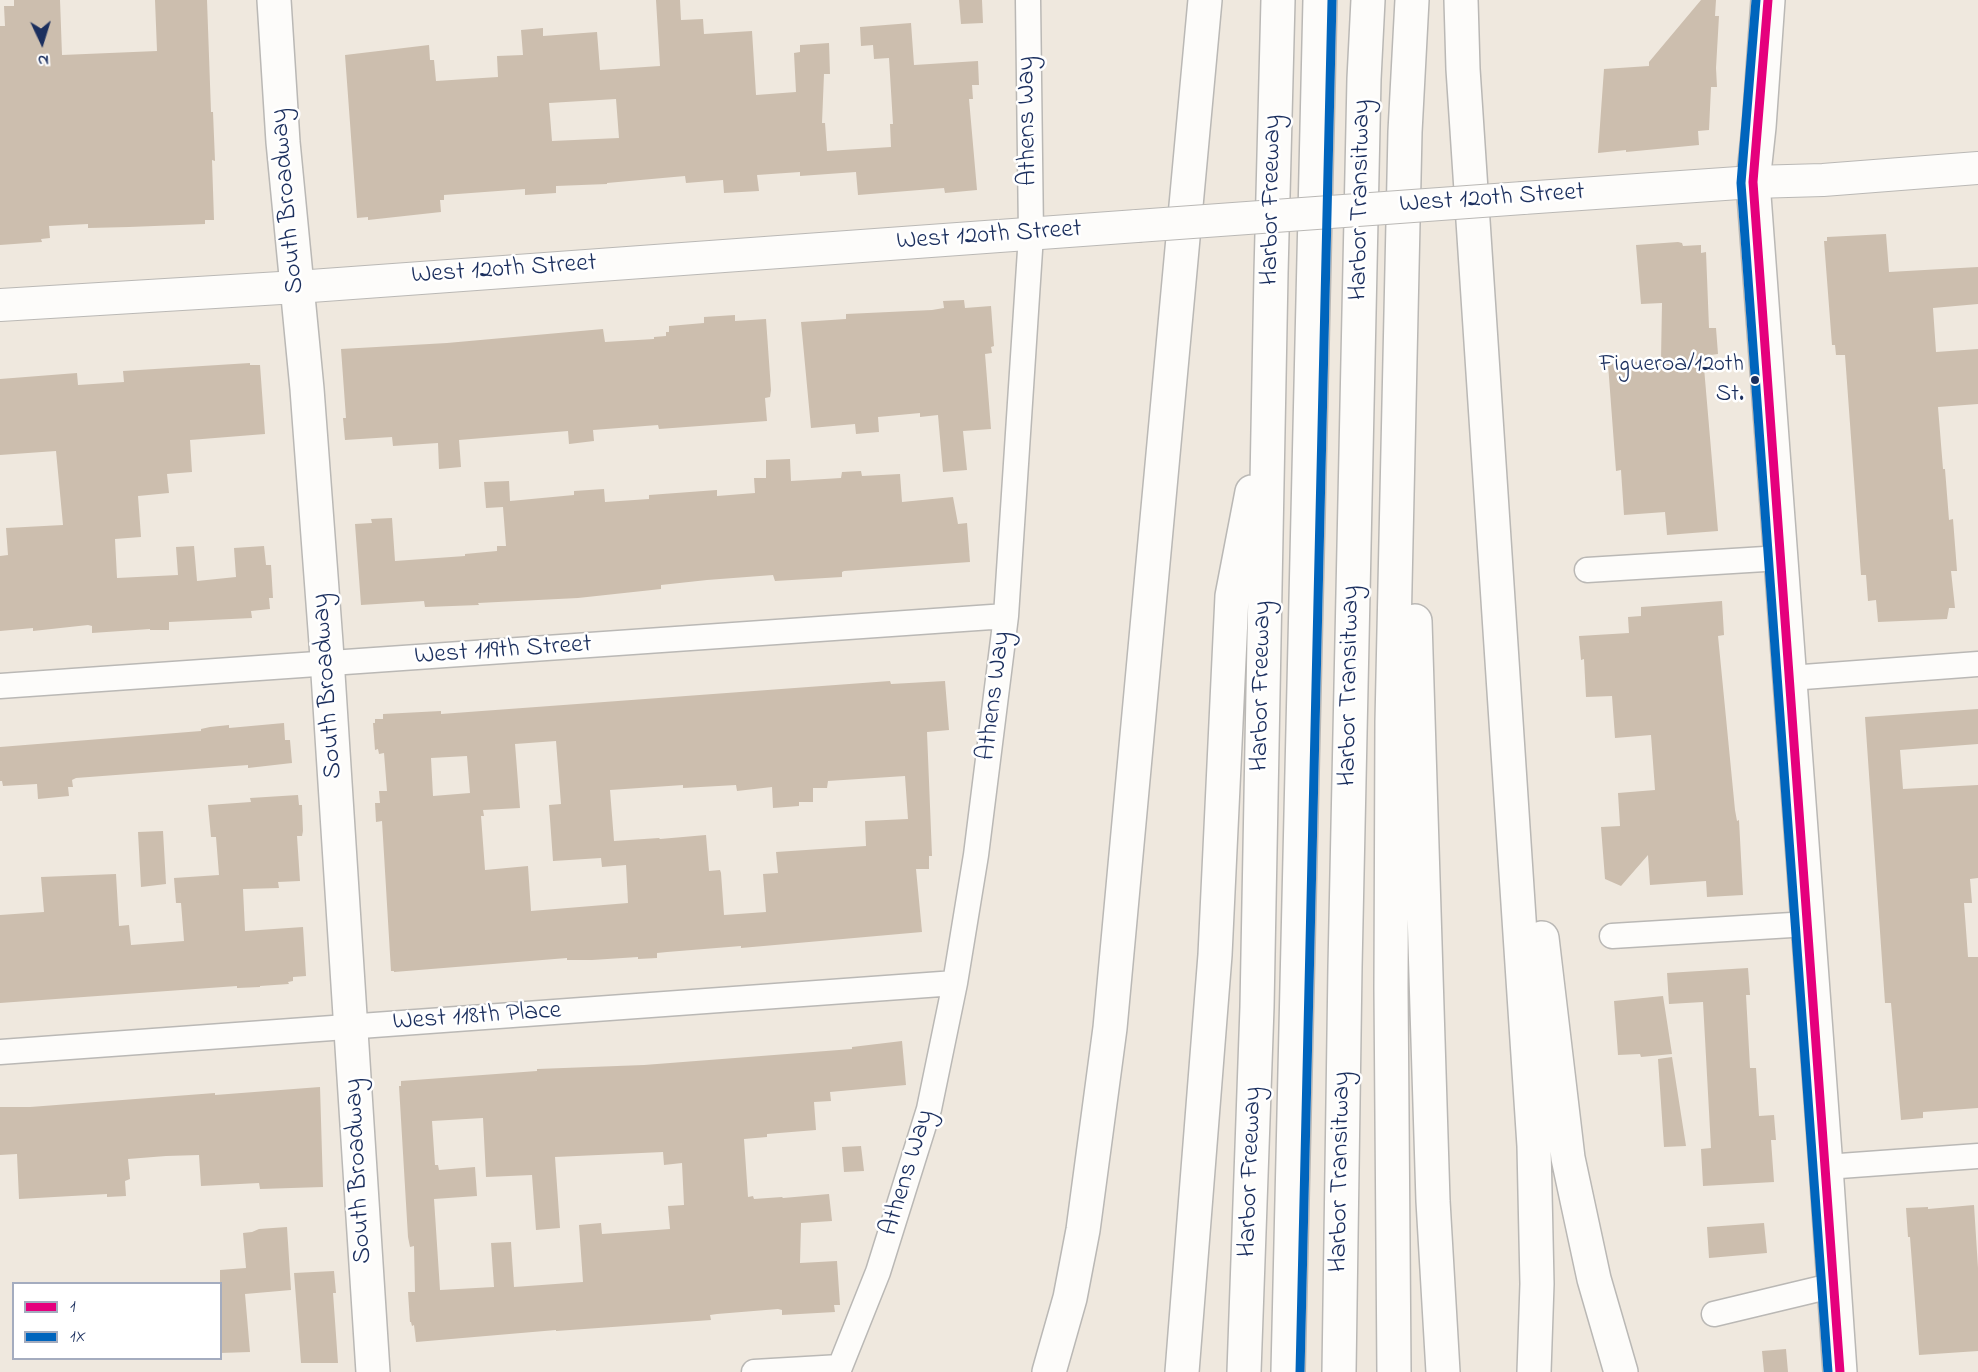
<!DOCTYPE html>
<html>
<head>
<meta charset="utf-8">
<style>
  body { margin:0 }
  #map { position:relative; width:1978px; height:1372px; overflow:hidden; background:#efe8de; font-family:"Indie Flower",sans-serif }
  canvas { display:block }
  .legend { position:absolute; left:12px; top:1282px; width:210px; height:78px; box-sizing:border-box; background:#fff; border:2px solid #a4acbf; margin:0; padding:8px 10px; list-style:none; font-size:18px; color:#1b2f5e }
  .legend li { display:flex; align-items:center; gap:12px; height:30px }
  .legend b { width:30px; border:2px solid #a4acbf }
  .north { position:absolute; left:12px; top:12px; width:60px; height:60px; -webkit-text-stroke:4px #fff; paint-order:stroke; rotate:176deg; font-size:16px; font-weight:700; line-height:24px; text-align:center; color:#1b2f5e }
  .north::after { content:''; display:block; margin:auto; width:21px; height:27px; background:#1b2f5e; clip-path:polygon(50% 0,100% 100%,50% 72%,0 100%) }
</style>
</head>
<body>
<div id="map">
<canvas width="1978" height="1372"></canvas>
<ul class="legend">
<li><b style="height:8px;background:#e5007d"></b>1</li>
<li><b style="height:8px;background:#0065bd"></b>1X</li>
</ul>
<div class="north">N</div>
</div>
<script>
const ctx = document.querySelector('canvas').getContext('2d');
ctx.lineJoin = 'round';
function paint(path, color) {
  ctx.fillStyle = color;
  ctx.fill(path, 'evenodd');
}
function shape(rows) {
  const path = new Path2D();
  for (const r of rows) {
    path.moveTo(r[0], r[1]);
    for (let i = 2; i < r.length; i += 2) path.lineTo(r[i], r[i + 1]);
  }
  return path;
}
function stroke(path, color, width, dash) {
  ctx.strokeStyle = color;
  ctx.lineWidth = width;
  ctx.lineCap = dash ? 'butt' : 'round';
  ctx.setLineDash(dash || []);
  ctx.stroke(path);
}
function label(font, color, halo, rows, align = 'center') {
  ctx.font = font + ' "Indie Flower",sans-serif';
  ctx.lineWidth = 5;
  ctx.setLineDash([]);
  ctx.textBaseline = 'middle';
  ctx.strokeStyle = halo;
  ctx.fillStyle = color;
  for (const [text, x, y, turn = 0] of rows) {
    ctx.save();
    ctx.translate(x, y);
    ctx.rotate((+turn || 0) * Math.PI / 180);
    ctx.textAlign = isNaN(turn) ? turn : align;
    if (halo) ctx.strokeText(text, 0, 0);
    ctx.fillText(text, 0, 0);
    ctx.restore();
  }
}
paint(shape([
  [14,0,60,0,62,55,157,51,155,0,207,0,211,112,213,112,215,161,212,160,214,220,205,220,205,224,129,227,88,228,88,224,49,226,50,238,41,239,42,242,0,245,0,26,5,26,4,6,14,6],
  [656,0,680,0,681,20,703,19,704,34,752,31,756,95,796,92,794,53,800,52,800,45,829,43,830,74,824,74,822,123,825,123,827,151,891,147,890,124,893,124,889,58,874,59,873,45,861,46,860,27,911,23,914,65,978,61,979,85,972,85,973,99,969,99,977,190,945,193,944,188,858,195,856,172,800,176,800,172,757,175,759,191,724,193,723,180,686,183,685,176,607,183,607,184,556,186,556,193,525,195,525,189,444,195,444,200,440,200,441,212,368,220,368,217,357,218,345,55,429,45,430,60,434,60,436,81,498,77,497,56,523,55,521,30,543,28,543,36,597,32,600,70,660,66],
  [616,99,619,138,552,141,549,103],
  [959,0,982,0,983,23,961,24],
  [1701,0,1716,0,1715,16,1719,16,1716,68,1717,87,1711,87,1709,130,1698,131,1699,145,1626,152,1626,150,1598,153,1604,69,1649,66,1649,62],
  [1886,234,1889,272,1978,267,1978,304,1933,308,1936,352,1978,349,1978,404,1938,407,1943,469,1945,469,1949,520,1953,519,1957,571,1951,571,1955,608,1949,608,1947,619,1878,622,1876,600,1868,601,1866,575,1861,575,1845,355,1836,355,1835,345,1832,345,1824,241,1827,241,1827,237],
  [1678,242,1682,243,1683,246,1701,245,1701,253,1706,252,1709,328,1716,328,1718,354,1703,356,1718,531,1667,535,1665,512,1624,515,1621,470,1616,471,1608,364,1661,360,1662,303,1641,304,1636,245],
  [964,300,965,308,991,306,994,346,991,347,992,353,985,354,991,429,963,431,967,470,943,472,938,415,920,417,920,413,878,417,879,432,856,434,855,424,811,428,801,322,846,319,846,314,932,310,944,308,943,301],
  [735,315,735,321,766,319,771,390,770,397,765,398,767,421,659,429,658,425,593,430,594,441,569,444,568,431,459,440,461,467,439,469,438,443,393,446,392,437,345,440,343,418,346,418,341,349,447,343,603,329,605,342,654,339,654,337,666,336,666,332,669,332,669,326,704,323,704,317],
  [250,363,250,365,260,365,265,434,190,440,192,472,167,474,169,493,138,496,141,537,115,539,117,578,178,575,176,547,194,546,197,581,236,577,234,548,264,546,266,565,271,565,273,598,269,598,270,609,251,611,252,618,169,622,169,630,150,630,150,629,92,633,92,626,88,625,33,631,33,628,0,631,0,556,8,555,6,528,63,525,56,451,0,455,0,379,77,373,78,385,124,382,123,371],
  [790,459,791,481,841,478,842,472,861,471,862,476,900,474,902,502,953,497,958,524,967,523,970,562,844,571,842,572,842,577,775,581,773,575,707,580,661,585,661,589,578,598,478,603,479,605,425,607,424,601,361,605,355,524,372,523,371,519,392,518,395,561,465,556,465,554,497,551,497,546,506,546,503,507,486,508,484,482,509,481,510,501,574,495,574,491,604,489,605,502,649,499,649,495,717,490,717,496,755,493,754,478,766,478,766,460],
  [1722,601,1724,635,1718,636,1735,810,1737,821,1739,820,1743,895,1707,897,1706,881,1650,885,1648,855,1621,886,1605,879,1601,827,1620,826,1618,793,1655,790,1651,735,1615,738,1612,696,1586,697,1584,659,1581,660,1579,636,1629,633,1628,617,1641,616,1641,607],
  [890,681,891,684,945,681,949,730,927,732,932,856,929,856,929,869,916,869,922,932,741,948,741,946,667,952,657,953,657,958,638,959,638,957,592,960,567,960,567,958,394,972,394,971,391,971,382,821,376,822,375,803,380,803,379,791,387,791,384,753,379,754,378,749,375,750,373,723,375,723,375,719,383,719,383,714,441,711,441,714],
  [556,741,561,804,549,805,553,861,601,858,602,867,626,865,628,903,531,911,528,866,485,870,481,816,484,816,483,810,520,808,515,744],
  [467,756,470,793,433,796,431,758],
  [905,776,908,819,865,821,866,846,776,852,778,873,763,874,766,912,724,915,721,873,720,870,709,871,706,835,660,839,659,838,614,841,610,790,683,785,683,788,736,785,737,791,772,787,773,808,799,806,799,802,813,802,813,788,827,788,828,781],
  [1978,709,1978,744,1900,750,1903,789,1978,785,1978,878,1970,879,1972,903,1964,903,1968,957,1978,957,1978,1108,1923,1112,1923,1118,1901,1120,1891,1003,1885,1003,1865,717],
  [284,723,285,740,290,740,292,763,248,768,248,765,76,778,72,780,73,787,68,787,69,796,38,799,37,784,3,786,2,781,0,781,0,747,201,731,201,729,210,727,229,725,229,728],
  [298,795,299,805,302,805,303,831,302,836,297,836,300,881,278,882,279,888,243,889,245,931,303,927,306,976,293,977,293,981,288,982,289,984,260,986,260,987,237,988,237,986,0,1003,0,915,44,912,41,877,116,874,119,926,129,925,131,945,184,941,181,903,176,903,174,878,219,875,216,837,211,837,208,805,251,802,250,798],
  [163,831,166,884,141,887,138,832],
  [1748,968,1750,995,1746,995,1750,1068,1756,1068,1759,1116,1774,1115,1776,1140,1771,1140,1774,1182,1703,1186,1701,1149,1711,1148,1703,1002,1669,1004,1667,973],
  [1663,996,1672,1054,1641,1057,1640,1054,1618,1055,1614,1001],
  [902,1041,906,1085,830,1092,831,1101,814,1102,816,1130,767,1134,767,1137,744,1139,748,1197,753,1196,754,1199,782,1197,783,1198,829,1194,832,1221,801,1223,800,1263,837,1261,840,1305,834,1305,835,1312,782,1315,782,1310,778,1309,717,1314,710,1315,711,1320,556,1331,556,1330,416,1342,414,1325,412,1326,411,1322,410,1322,408,1292,415,1292,414,1246,410,1247,408,1237,399,1086,401,1086,401,1081,537,1071,537,1069,644,1065,852,1049,852,1047],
  [483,1118,486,1177,532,1175,536,1230,560,1228,555,1157,663,1152,664,1165,682,1163,684,1205,668,1206,670,1229,602,1234,601,1223,579,1225,583,1282,514,1287,511,1242,491,1243,494,1287,440,1290,434,1199,477,1196,475,1167,439,1170,438,1165,435,1165,432,1121],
  [1672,1057,1686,1146,1664,1147,1658,1059],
  [320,1087,323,1187,260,1189,259,1183,201,1186,199,1155,166,1156,128,1159,130,1179,125,1181,126,1196,107,1197,107,1194,19,1199,17,1154,0,1155,0,1107,30,1107,215,1093,215,1095],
  [861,1146,864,1171,844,1172,842,1147],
  [1974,1205,1978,1268,1978,1351,1919,1355,1910,1237,1908,1237,1906,1208,1928,1207,1928,1209],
  [1764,1223,1767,1253,1709,1258,1707,1227],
  [287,1227,291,1290,245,1294,250,1352,220,1353,220,1270,246,1268,243,1233,252,1232,259,1229],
  [334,1271,336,1293,333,1293,338,1363,301,1363,294,1273],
  [1786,1349,1788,1372,1764,1372,1762,1351]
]), '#ccbeae');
const minor = shape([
  [1587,570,1781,558],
  [1790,678,1978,664],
  [0,686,1006,616],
  [1612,936,1808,924],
  [0,1052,955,983],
  [1826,1167,1978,1156],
  [1714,1314,1835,1285],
  [754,1372,840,1367],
  [838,1372,878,1272,929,1109,955,983,976,855,1006,616,1031,235,1028,0]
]);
const tertiary = shape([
  [1523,198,1753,182,1823,180,1978,168],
  [0,305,297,287,1137,226]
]);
const secondary = shape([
  [274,0,283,142,307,389,326,643,373,1372]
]);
const primary = shape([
  [1768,0,1759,127,1753,182,1826,1167,1840,1372]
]);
const motorway = shape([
  [1461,0,1463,69,1534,1146,1537,1284,1534,1372],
  [1415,621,1433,1201,1443,1372],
  [1542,938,1568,1158,1594,1279,1621,1372],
  [1049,1372,1070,1298,1083,1230,1110,1028,1205,0],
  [1182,1372,1215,955,1232,596,1252,492],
  [1244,1372,1257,1007,1271,273,1278,0],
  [1288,1372,1320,0],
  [1339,1372,1345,967,1364,79,1368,0],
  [1394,1372,1391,988,1392,722,1405,132,1412,0]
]);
stroke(minor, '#bab8b5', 27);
stroke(tertiary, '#bab8b5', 34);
stroke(secondary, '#bab8b5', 36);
stroke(primary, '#bab8b5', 36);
stroke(motorway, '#bab8b5', 36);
stroke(minor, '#fdfcfa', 24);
stroke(tertiary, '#fdfcfa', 32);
stroke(secondary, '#fdfcfa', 33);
stroke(primary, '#fdfcfa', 33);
stroke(motorway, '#fdfcfa', 33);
const tertiaryBridge = shape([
  [1137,226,1523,198]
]);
stroke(tertiaryBridge, '#bab8b5', 34, []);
stroke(tertiaryBridge, '#fdfcfa', 32);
stroke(shape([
  [1768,0,1753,182,1840,1372]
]), '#e5007d', 9);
stroke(shape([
  [1756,0,1741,183,1828,1372],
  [1300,1372,1332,0]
]), '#0065bd', 9);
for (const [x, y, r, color] of [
  [1755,380,5,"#1b2f5e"]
]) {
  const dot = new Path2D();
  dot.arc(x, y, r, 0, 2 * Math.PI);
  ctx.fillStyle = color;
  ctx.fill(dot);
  stroke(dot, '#fff', 2);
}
label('24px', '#1b2f5e', '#fff', [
  ["Figueroa/120th",1744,366],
  ["St.",1744,396]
], 'right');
label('26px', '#1b2f5e', '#fff', [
  ["Athens Way",1029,121,-91],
  ["Harbor Freeway",1273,200,-89],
  ["Harbor Transitway",1362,200,-89],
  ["West 120th Street",1492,200,-4],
  ["South Broadway",289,201,-95],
  ["West 120th Street",989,237,-4],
  ["West 120th Street",504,271,-4],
  ["West 119th Street",503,652,-4],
  ["South Broadway",329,686,-94],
  ["Harbor Freeway",1263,686,-89],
  ["Harbor Transitway",1351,686,-89],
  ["Athens Way",996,696,-83],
  ["West 118th Place",477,1018,-4],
  ["South Broadway",360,1171,-93],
  ["Harbor Freeway",1252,1172,-88],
  ["Harbor Transitway",1342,1172,-89],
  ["Athens Way",909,1173,-73]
]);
</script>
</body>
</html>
